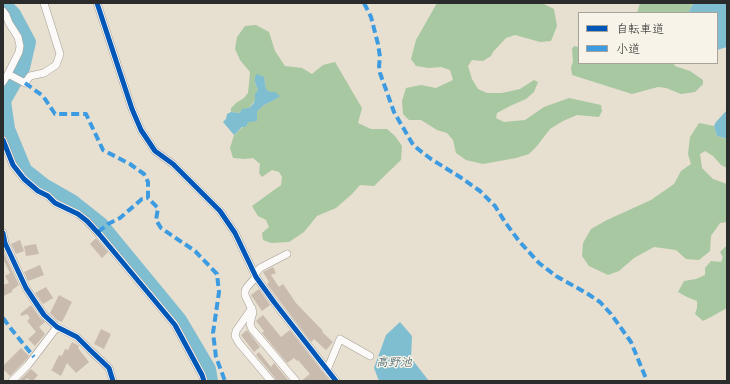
<!DOCTYPE html>
<html>
<head>
<meta charset="utf-8">
<style>
  body { margin:0 }
  #map { position:relative; width:730px; height:384px; overflow:hidden; background:#e7dfd0; font-family:Pangolin,"Klee One",sans-serif }
  canvas { display:block }
  .frame { position:absolute; inset:0; border:4px solid #2b2b2b; pointer-events:none }
  .legend { position:absolute; left:578px; top:12px; width:140px; height:52px; box-sizing:border-box; background:#f7f3e8; border:1px solid #a5a39c; margin:0; padding:5px 7px; list-style:none; font-size:12px; color:#2b2b2b }
  .legend li { display:flex; align-items:center; gap:8px; height:20px }
  .legend b { width:20px; border:1px solid #a5a39c }
</style>
</head>
<body>
<div id="map">
<canvas width="730" height="384"></canvas>
<div class="frame"></div>
<ul class="legend">
<li><b style="height:5px;background:#0057b8"></b>自転車道</li>
<li><b style="height:5px;background:#3d9ce1"></b>小道</li>
</ul>
</div>
<script>
const ctx = document.querySelector('canvas').getContext('2d');
ctx.lineJoin = 'round';
function paint(path, color) {
  ctx.fillStyle = color;
  ctx.fill(path, 'evenodd');
}
function shape(rows) {
  const path = new Path2D();
  for (const r of rows) {
    path.moveTo(r[0], r[1]);
    for (let i = 2; i < r.length; i += 2) path.lineTo(r[i], r[i + 1]);
  }
  return path;
}
function stroke(path, color, width, dash) {
  ctx.strokeStyle = color;
  ctx.lineWidth = width;
  ctx.lineCap = dash ? 'butt' : 'round';
  ctx.setLineDash(dash || []);
  ctx.stroke(path);
}
function label(font, color, halo, rows, align = 'center') {
  ctx.font = font + ' Pangolin,"Klee One",sans-serif';
  ctx.lineWidth = 3;
  ctx.setLineDash([]);
  ctx.textBaseline = 'middle';
  ctx.strokeStyle = halo;
  ctx.fillStyle = color;
  for (const [text, x, y, turn = 0] of rows) {
    ctx.save();
    ctx.translate(x, y);
    ctx.rotate((+turn || 0) * Math.PI / 180);
    ctx.textAlign = isNaN(turn) ? turn : align;
    if (halo) ctx.strokeText(text, 0, 0);
    ctx.fillText(text, 0, 0);
    ctx.restore();
  }
}
paint(shape([
  [437,3,542,3,554,9,557,26,551,41,540,42,515,35,506,38,493,52,491,56,483,61,472,60,468,66,472,79,478,89,487,93,502,93,520,89,534,80,538,82,534,92,526,99,510,106,497,113,496,118,504,122,525,120,544,107,569,98,601,105,602,111,599,117,577,115,563,121,550,129,537,146,529,154,516,158,483,164,466,160,456,153,453,140,447,133,437,130,421,120,409,120,403,114,402,101,406,88,421,85,436,88,453,80,450,70,441,67,429,68,416,66,411,59,416,40],
  [640,3,694,3,689,11,690,13,637,13],
  [256,25,269,32,275,51,285,66,302,68,312,74,323,65,335,62,362,108,358,123,371,129,387,129,395,136,402,146,401,160,374,186,360,185,352,194,336,208,317,216,304,232,289,242,271,243,263,240,262,233,269,227,266,220,258,216,252,206,281,185,282,177,279,172,272,170,262,177,259,173,260,164,253,158,245,159,233,158,230,148,234,135,243,127,245,126,249,122,256,111,264,105,276,99,266,89,264,77,255,82,258,90,255,100,249,108,240,113,231,112,231,108,236,103,244,98,248,93,249,83,250,72,240,60,235,49,237,37,245,26],
  [574,46,579,47,579,63,673,63,675,66,690,71,703,80,703,84,695,92,681,94,666,88,658,87,632,94,572,75,571,67,573,62,572,49],
  [699,123,714,126,717,136,725,138,727,140,727,168,721,165,713,156,705,151,700,154,702,168,713,179,727,184,727,222,720,223,711,236,710,251,699,260,686,259,676,250,654,247,634,258,619,271,608,275,589,266,582,256,583,243,591,229,607,220,651,200,674,184,681,171,691,164,688,154,690,137],
  [727,245,727,308,711,317,703,321,695,314,697,308,697,301,687,297,678,292,684,281,696,279,705,275,705,268,711,261,721,262,723,257,720,252]
]), '#a8c8a1');
paint(shape([
  [694,3,727,3,727,47,717,50,717,13,690,13,689,11],
  [257,74,264,77,266,89,270,92,275,92,280,96,276,99,264,105,257,111,257,121,249,122,245,127,242,127,234,135,223,122,226,119,227,114,231,112,240,113,242,109,249,108,253,104,255,100,255,94,258,90,255,82,255,77],
  [727,110,727,140,725,138,717,136,714,126,716,122],
  [400,322,412,336,411,358,429,381,379,381,374,368,386,335]
]), '#7fbdd0');
stroke(shape([
  [3,3,14,14,29,42,23,68,4,101,8,129,25,170,44,185,72,201,101,224,180,320,209,369,211,381]
]), '#7fbdd0', 14);
paint(shape([
  [96,238,108,252,102,258,90,244],
  [20,240,24,251,16,254,11,244],
  [36,244,39,254,26,256,24,246],
  [3,251,19,285,12,290,12,292,3,296,3,285,9,283,5,276,10,273,3,259],
  [40,265,44,275,28,281,24,272],
  [273,267,276,273,271,275,279,287,283,284,296,303,323,331,322,332,333,342,326,350,314,339,311,342,267,284,269,282,263,272],
  [46,287,53,298,43,304,35,293],
  [259,289,270,305,262,311,251,295],
  [59,295,72,302,62,322,57,320,50,313],
  [31,305,40,318,45,322,39,327,45,334,35,346,28,339,36,332,27,321,30,318,27,314,22,316,20,314],
  [263,315,281,337,290,330,330,381,301,381,310,374,298,360,297,361,294,358,287,363,262,333,264,331,256,321],
  [101,329,111,334,104,349,94,344],
  [247,330,260,347,254,352,241,335],
  [72,342,79,346,78,348,89,362,76,373,67,363,61,376,51,370,53,368,53,367,59,355,62,356,65,349,68,350],
  [21,348,29,356,24,362,10,376,3,369,3,366],
  [259,352,271,367,274,363,289,381,276,381,275,378,256,355],
  [31,369,38,375,33,381,31,381,27,378,25,381,19,381]
]), '#c9bcae');
const street = shape([
  [97,3,132,109,141,130,155,151,173,164,220,211,235,233,256,277,274,302,336,381],
  [3,11,6,15,9,23,18,37,20,46,19,52,8,74],
  [3,82,8,74,25,83,30,76,44,73,56,65,60,54,44,3],
  [3,140,13,165,24,179,38,191,48,196,55,203,78,214,87,221,99,234,175,325,202,375,204,381],
  [3,233,5,243,26,288,44,315,57,327,77,337,90,350,109,368,113,381],
  [255,274,260,268,287,254],
  [256,277,247,287,245,291,245,295,253,312,250,324,252,329,296,381],
  [252,308,236,331,235,336,239,343,271,381],
  [327,370,340,339,370,356],
  [12,381,28,365,57,327]
]);
stroke(street, '#a39e96', 8);
stroke(street, '#fbfaf8', 7);
stroke(shape([
  [364,3,371,17,378,44,380,57,379,66,380,73,394,112,412,143,418,149,431,159,460,177,480,191,495,206,505,222,519,241,539,263,556,276,588,294,600,302,611,314,631,342,647,381],
  [25,83,43,96,55,114,86,114,103,150,130,164,144,174,148,182,148,198,158,208,156,220,161,228,195,251,217,274,219,292,213,333,216,357,225,381],
  [98,232,108,224,120,218,142,199,148,198],
  [3,318,12,330,34,357]
]), '#3d9ce1', 4, [8, 4]);
stroke(shape([
  [97,3,132,109,141,130,155,151,173,164,220,211,235,233,256,277,274,302,336,381],
  [3,140,13,165,24,179,38,191,48,196,55,203,78,214,87,221,99,234,175,325,202,375,204,381],
  [3,233,5,243,26,288,44,315,57,327,77,337,90,350,109,368,113,381]
]), '#0057b8', 5);
label('italic 12px', '#395965', '#f7f3e8', [
  ["高野池",394,363]
]);
</script>
</body>
</html>
